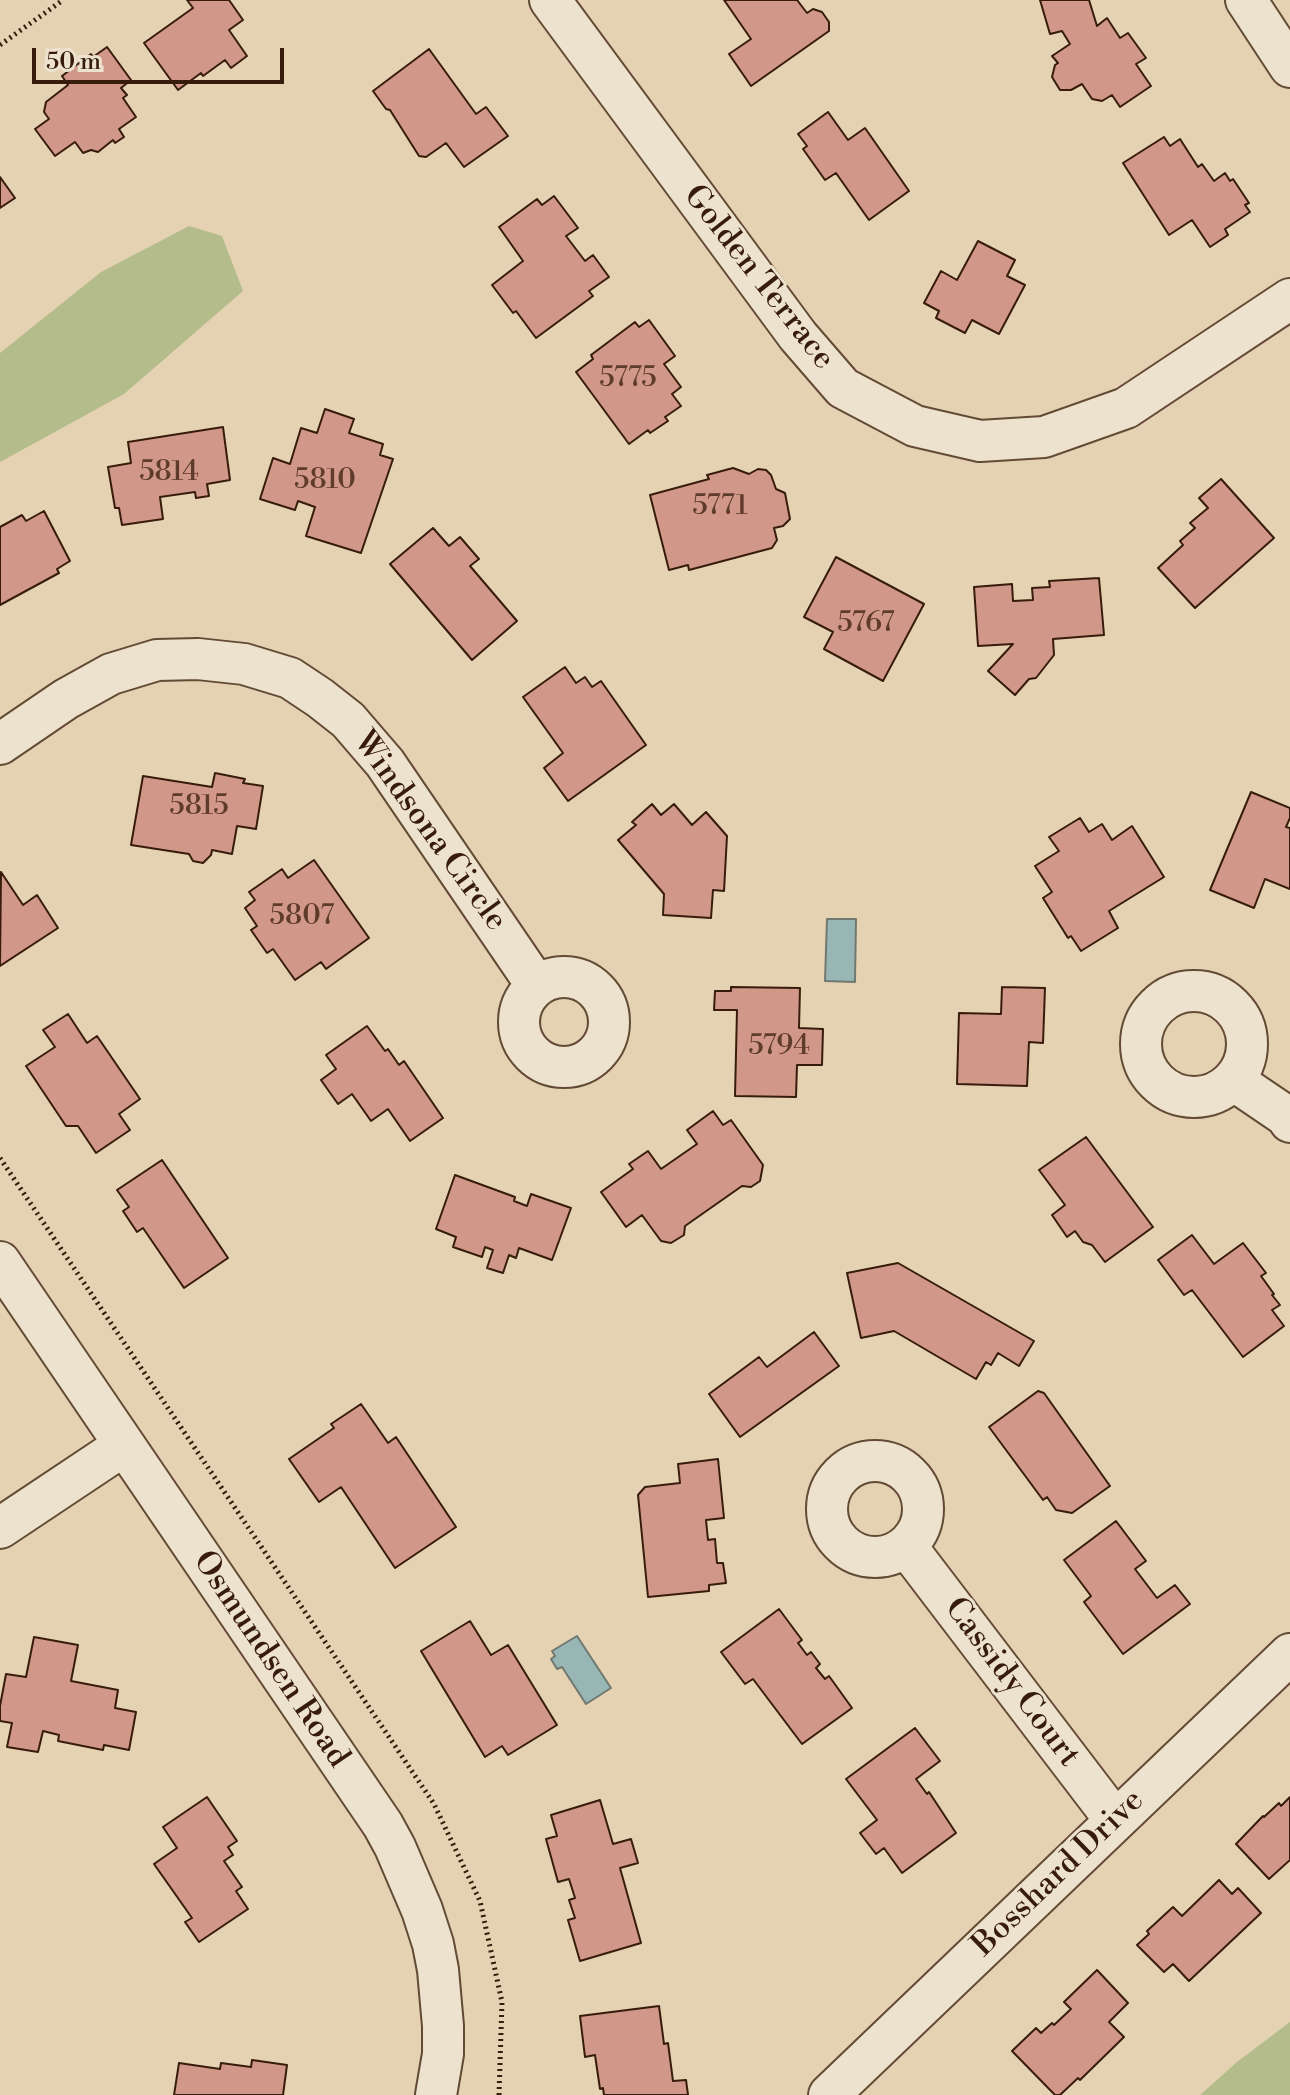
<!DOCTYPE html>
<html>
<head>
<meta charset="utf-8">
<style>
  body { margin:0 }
  #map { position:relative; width:1290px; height:2095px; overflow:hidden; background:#e4d2b2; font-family:"Libre Bodoni",serif }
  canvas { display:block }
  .scale { position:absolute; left:32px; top:48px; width:252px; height:36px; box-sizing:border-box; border:4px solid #381c0b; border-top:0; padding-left:10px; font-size:24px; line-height:28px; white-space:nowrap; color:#381c0b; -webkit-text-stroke:6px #ede2cd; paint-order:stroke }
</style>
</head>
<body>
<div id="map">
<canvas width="1290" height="2095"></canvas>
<div class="scale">50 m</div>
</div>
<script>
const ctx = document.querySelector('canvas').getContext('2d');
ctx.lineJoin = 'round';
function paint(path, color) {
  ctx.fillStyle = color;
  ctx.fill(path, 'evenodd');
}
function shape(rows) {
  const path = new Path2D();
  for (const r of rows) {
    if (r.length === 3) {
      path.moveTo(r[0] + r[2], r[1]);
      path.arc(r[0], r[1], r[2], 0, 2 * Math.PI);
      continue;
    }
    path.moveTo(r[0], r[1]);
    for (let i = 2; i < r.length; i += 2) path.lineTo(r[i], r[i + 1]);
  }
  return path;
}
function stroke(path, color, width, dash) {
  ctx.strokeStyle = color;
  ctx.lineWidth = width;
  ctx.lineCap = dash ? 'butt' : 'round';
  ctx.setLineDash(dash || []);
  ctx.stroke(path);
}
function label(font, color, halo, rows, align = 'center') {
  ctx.font = font + ' "Libre Bodoni",serif';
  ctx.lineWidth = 6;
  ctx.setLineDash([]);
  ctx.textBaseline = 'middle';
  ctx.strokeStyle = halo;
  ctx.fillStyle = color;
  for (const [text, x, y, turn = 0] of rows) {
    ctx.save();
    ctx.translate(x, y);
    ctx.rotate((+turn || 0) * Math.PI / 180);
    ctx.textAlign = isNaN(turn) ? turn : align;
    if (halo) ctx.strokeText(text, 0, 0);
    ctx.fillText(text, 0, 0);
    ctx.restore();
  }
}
paint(shape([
  [189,226,222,236,243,291,124,394,0,462,0,353,101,272],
  [1290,2022,1290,2095,1200,2095,1237,2062]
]), '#b5bc8c');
const water = shape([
  [827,919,856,919,855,982,825,981,827,919],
  [577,1636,611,1688,586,1704,562,1667,557,1669,551,1659,555,1656,552,1651,577,1636]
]);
paint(water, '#97b6b4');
stroke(water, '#717870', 2);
const building = shape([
  [187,0,229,0,243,20,229,30,247,56,231,68,225,60,203,76,201,73,178,90,144,43,193,8,187,0],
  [724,0,797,0,807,13,813,9,822,12,829,22,829,31,751,86,729,54,751,39,724,0],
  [1040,0,1089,0,1097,26,1107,18,1120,38,1128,33,1146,58,1136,64,1151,86,1120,107,1112,95,1102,101,1092,99,1082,84,1071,90,1060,90,1052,77,1055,65,1058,63,1052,56,1070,44,1062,31,1050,34,1040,0],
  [107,47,131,80,121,88,127,95,123,98,136,117,119,129,124,137,115,143,113,140,98,152,91,150,83,153,75,142,55,156,35,129,49,119,44,112,46,102,68,85,62,76,91,54,93,57,107,47],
  [429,49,476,114,486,107,508,136,464,167,446,143,426,157,419,156,390,110,386,109,373,91,429,49],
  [828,112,848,140,865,128,909,191,869,220,836,173,825,180,803,149,807,146,798,134,828,112],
  [1164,137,1170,146,1180,139,1198,167,1202,164,1214,181,1225,173,1230,181,1233,179,1249,203,1245,205,1250,212,1225,229,1228,235,1210,247,1192,220,1169,235,1123,163,1164,137],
  [0,177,15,198,0,208,0,177],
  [554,196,578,228,566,236,585,261,593,255,609,277,589,291,593,296,536,338,516,311,513,313,492,285,523,261,499,227,537,199,542,205,554,196],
  [978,241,1015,260,1007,276,1025,285,999,334,972,320,965,333,936,318,939,311,924,303,941,271,957,280,978,241],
  [649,320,675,356,664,364,681,387,672,394,681,406,665,417,668,421,650,433,648,430,629,444,576,372,593,359,591,355,635,322,639,327,649,320],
  [325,409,354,419,349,433,383,444,380,455,393,459,361,553,306,536,315,507,298,501,295,510,260,499,273,458,290,464,301,428,317,433,325,409],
  [223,427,230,480,207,484,209,496,196,498,195,492,160,497,163,519,122,525,119,508,115,508,108,467,131,463,128,442,223,427],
  [733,468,749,474,758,469,766,470,771,475,776,489,785,493,790,519,783,526,774,528,777,540,772,548,689,570,688,565,669,570,650,495,709,479,707,475,733,468],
  [1221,479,1274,538,1195,608,1158,568,1183,545,1180,541,1195,528,1190,523,1208,508,1199,498,1221,479],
  [44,511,70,561,57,569,59,573,0,605,0,527,22,515,26,521,44,511],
  [433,528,449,546,460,537,479,559,470,566,517,621,472,660,390,564,433,528],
  [836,557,924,604,883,681,824,649,833,632,804,617,836,557],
  [1099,578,1104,635,1053,639,1054,655,1036,678,1029,679,1015,695,988,671,1013,644,978,646,974,587,1012,584,1013,601,1033,600,1032,588,1050,587,1049,581,1099,578],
  [565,667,576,683,585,677,592,687,601,681,646,745,568,801,544,768,563,753,523,697,565,667],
  [215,773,245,779,243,783,263,786,256,829,237,826,232,854,212,850,211,855,203,863,193,861,189,854,131,845,143,776,212,787,215,773],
  [1251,792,1290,808,1290,818,1286,827,1290,828,1290,889,1265,879,1254,908,1210,890,1251,792],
  [652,804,661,815,674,804,692,825,706,812,727,836,724,891,713,890,711,918,663,915,664,894,618,840,636,825,632,822,652,804],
  [1080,818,1089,832,1102,824,1112,840,1132,826,1164,877,1109,911,1118,928,1081,951,1071,936,1068,938,1043,898,1052,892,1035,866,1059,851,1049,837,1080,818],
  [314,860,369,938,326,969,321,962,295,980,273,949,267,953,251,930,257,926,245,908,255,900,249,892,282,869,288,878,314,860],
  [1,872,23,905,37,895,58,928,0,966,1,872],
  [731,987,800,988,799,1028,823,1029,822,1065,797,1065,796,1097,735,1096,737,1010,714,1010,715,991,731,991,731,987],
  [1002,987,1045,988,1043,1043,1029,1042,1027,1086,957,1084,959,1013,1001,1014,1002,987],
  [68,1014,87,1043,97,1036,140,1099,119,1114,130,1130,96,1153,78,1126,66,1126,26,1066,55,1047,43,1030,68,1014],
  [367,1026,385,1051,388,1049,399,1065,404,1061,443,1118,410,1141,388,1109,371,1121,352,1094,338,1104,321,1080,336,1069,326,1055,367,1026],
  [713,1111,723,1125,731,1120,763,1165,760,1181,751,1187,742,1186,685,1226,684,1235,671,1243,661,1241,642,1215,626,1227,601,1192,633,1169,629,1164,648,1151,661,1169,697,1144,687,1130,713,1111],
  [1086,1137,1153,1227,1105,1262,1092,1245,1083,1242,1075,1231,1067,1237,1052,1215,1065,1205,1039,1170,1086,1137],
  [162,1160,228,1258,184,1288,143,1228,137,1232,123,1211,129,1207,117,1190,162,1160],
  [455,1175,515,1197,514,1201,527,1206,531,1194,571,1208,552,1260,519,1248,516,1258,509,1255,503,1273,487,1268,493,1250,485,1247,482,1257,453,1247,456,1237,436,1229,455,1175],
  [1192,1235,1214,1264,1243,1243,1266,1273,1261,1276,1274,1294,1272,1295,1280,1305,1272,1310,1284,1326,1243,1357,1192,1290,1184,1295,1158,1260,1192,1235],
  [898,1263,1034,1341,1019,1366,998,1353,991,1365,986,1362,976,1379,894,1331,861,1338,847,1273,898,1263],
  [814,1332,839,1366,740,1437,709,1394,759,1357,767,1367,814,1332],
  [1038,1391,1044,1393,1110,1486,1072,1513,1056,1510,1047,1497,1043,1500,989,1427,1038,1391],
  [361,1404,388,1443,396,1437,456,1527,395,1568,341,1487,319,1502,289,1459,334,1428,331,1424,361,1404],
  [718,1459,724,1518,706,1520,708,1540,715,1539,717,1563,723,1563,726,1583,709,1585,709,1591,648,1597,638,1495,645,1487,680,1483,678,1464,718,1459],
  [1116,1521,1146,1561,1135,1569,1157,1598,1175,1585,1190,1604,1123,1654,1084,1602,1091,1596,1064,1560,1116,1521],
  [779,1609,802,1640,798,1643,807,1655,811,1652,820,1664,816,1668,825,1679,829,1676,852,1708,802,1744,753,1679,745,1684,721,1652,779,1609],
  [470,1621,491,1655,508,1645,557,1725,508,1755,502,1746,485,1757,421,1651,470,1621],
  [34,1637,78,1645,71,1681,118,1690,115,1708,136,1712,129,1750,104,1745,103,1750,58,1741,59,1735,43,1731,38,1752,7,1747,12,1723,0,1721,0,1706,6,1674,26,1677,34,1637],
  [915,1728,940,1761,916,1779,927,1794,929,1792,956,1833,902,1873,884,1848,876,1854,860,1833,877,1820,846,1779,915,1728],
  [207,1797,237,1841,228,1847,233,1855,224,1861,242,1887,236,1891,248,1909,199,1942,185,1922,192,1918,154,1864,177,1848,163,1827,207,1797],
  [1290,1797,1290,1860,1269,1879,1236,1844,1263,1816,1264,1817,1279,1803,1281,1806,1290,1797],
  [600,1800,613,1844,631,1839,638,1863,620,1868,641,1943,580,1961,568,1920,575,1918,569,1900,575,1898,569,1879,558,1882,546,1839,557,1836,551,1815,600,1800],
  [1219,1880,1232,1894,1238,1888,1261,1913,1189,1981,1173,1964,1164,1972,1137,1945,1149,1934,1147,1931,1173,1907,1182,1916,1219,1880],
  [1097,1970,1128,2003,1109,2022,1124,2037,1080,2080,1078,2078,1060,2095,1055,2095,1012,2051,1036,2028,1041,2033,1052,2023,1054,2025,1071,2009,1064,2002,1097,1970],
  [659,2006,664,2044,668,2043,673,2081,686,2080,688,2095,604,2095,603,2088,600,2089,595,2055,585,2057,580,2016,659,2006],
  [252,2060,287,2065,283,2095,174,2095,179,2063,220,2069,221,2063,251,2067,252,2060]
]);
paint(building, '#d19889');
stroke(building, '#381c0b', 2);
const minor = shape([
  [550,0,798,336,843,388,915,426,980,441,1044,437,1126,408,1290,299],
  [1246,0,1290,67],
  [0,744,66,699,111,674,157,660,198,659,244,664,290,678,320,698,348,720,385,763,537,986],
  [564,1022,45],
  [1194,1044,53],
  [1233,1080,1286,1116,1290,1122],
  [0,1262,383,1825,395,1847,422,1910,433,1944,438,1970,443,2026,443,2054,436,2095],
  [875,1509,48],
  [0,1528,123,1446],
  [906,1546,1115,1820],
  [829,2095,1290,1654]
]);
stroke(minor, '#634a35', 44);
stroke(shape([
  [0,45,63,0],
  [0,1158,434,1804,480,1901,502,2002,499,2095]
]), '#381c0b', 5, [2, 4]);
stroke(minor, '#ede2cd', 40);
label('28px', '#5e3b2a', null, [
  ["5775",628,379],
  ["5814",169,473],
  ["5810",325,481],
  ["5771",720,507],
  ["5767",866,624],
  ["5815",199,807],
  ["5807",302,917],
  ["5794",779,1047]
]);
label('32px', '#381c0b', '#ede2cd', [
  ["Golden Terrace",758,278,52],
  ["Windsona Circle",429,832,54],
  ["Osmundsen Road",270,1660,56],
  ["Cassidy Court",1011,1683,53],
  ["Bosshard Drive",1059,1874,-44]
]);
</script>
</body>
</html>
